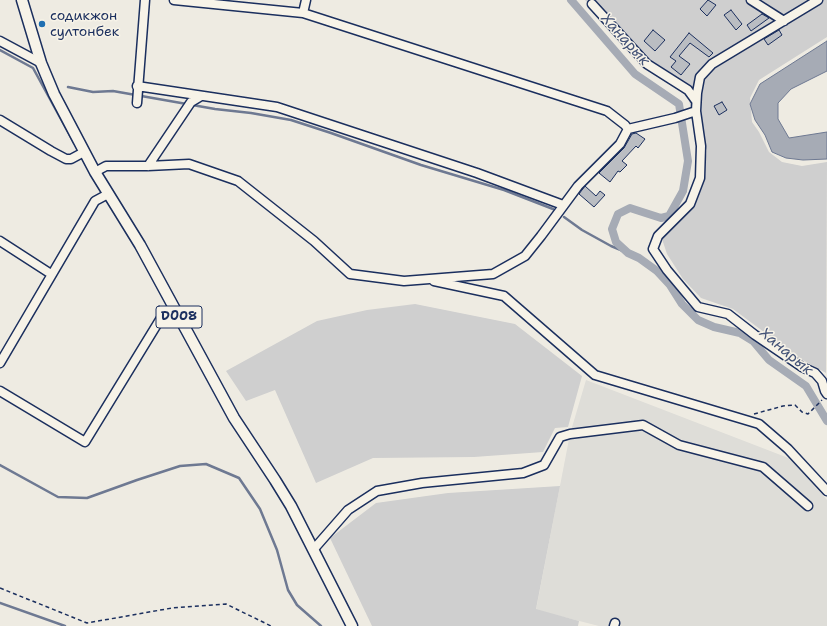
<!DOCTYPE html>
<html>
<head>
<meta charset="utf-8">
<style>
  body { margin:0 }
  canvas { display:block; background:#eeebe2 }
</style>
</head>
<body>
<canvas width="827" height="626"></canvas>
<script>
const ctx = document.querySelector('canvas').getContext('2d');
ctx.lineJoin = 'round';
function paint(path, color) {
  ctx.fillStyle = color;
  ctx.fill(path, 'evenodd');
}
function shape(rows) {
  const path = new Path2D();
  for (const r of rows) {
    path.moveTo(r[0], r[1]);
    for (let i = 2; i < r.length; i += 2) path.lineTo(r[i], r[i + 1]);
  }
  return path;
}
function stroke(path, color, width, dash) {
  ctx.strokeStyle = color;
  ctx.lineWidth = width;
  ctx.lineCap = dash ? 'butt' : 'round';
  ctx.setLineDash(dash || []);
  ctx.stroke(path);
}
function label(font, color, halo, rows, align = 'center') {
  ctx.font = font + ' "Shantell Sans",sans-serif';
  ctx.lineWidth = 3;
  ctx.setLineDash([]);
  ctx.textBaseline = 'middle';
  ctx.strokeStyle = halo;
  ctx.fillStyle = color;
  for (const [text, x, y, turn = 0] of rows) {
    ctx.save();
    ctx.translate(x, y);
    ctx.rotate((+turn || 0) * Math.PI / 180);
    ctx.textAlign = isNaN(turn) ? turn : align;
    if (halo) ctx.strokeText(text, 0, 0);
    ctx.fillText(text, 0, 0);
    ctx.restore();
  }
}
paint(shape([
  [586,380,791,459,827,500,827,626,599,626,536,610,570,434]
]), '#deddd8');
paint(shape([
  [585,0,827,0,827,37,759,80,750,98,752,122,759,132,769,152,782,162,802,166,827,162,826,373,799,358,733,309,701,298,683,279,667,254,662,239,692,208,702,182,707,150,696,131,688,96,643,68],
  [415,304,515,324,582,376,568,427,555,428,543,452,474,457,373,458,316,483,275,390,246,401,226,371,317,321,367,310],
  [560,486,536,609,579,621,578,626,372,626,330,538,376,503,448,493]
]), '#cfcfcf');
const water = shape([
  [827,41,827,71,791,89,778,103,778,119,789,138,827,132,827,159,803,160,786,158,772,152,765,135,755,120,750,104,760,84,827,41]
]);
paint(water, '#a6abb5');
stroke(water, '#6e7992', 1);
stroke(shape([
  [0,50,33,68,74,143],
  [68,87,93,92,113,91,215,109,251,113,291,120,331,133,421,165,504,190,553,209],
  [564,217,582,230,611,246,628,253],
  [0,465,58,497,87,498,137,480,180,466,206,464,239,478,260,509,277,550,288,590,297,605,321,626],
  [0,603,65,626]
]), '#6e7992', 2.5);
stroke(shape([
  [571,0,635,74,679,104,688,161,683,191,669,216,661,218,630,208,618,214,612,229,616,242,628,253,639,258,657,271,670,285,682,304,698,320,714,327,740,333,753,341,769,360,806,386,827,421]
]), '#a6abb5', 8);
const building = shape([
  [708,0,716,5,707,16,700,9,708,0],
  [731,10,742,24,736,30,724,15,731,10],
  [762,14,769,18,751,31,747,25,762,14],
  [653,30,665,40,655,51,644,41,653,30],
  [779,30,782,35,768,45,764,39,779,30],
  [689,33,713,53,709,57,690,43,679,56,690,64,681,75,671,67,676,61,670,57,689,33],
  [722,102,727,110,719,115,714,106,722,102],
  [636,133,645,139,638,148,636,146,622,161,627,165,620,172,618,171,610,182,599,173,624,148,632,134,636,133],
  [585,186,596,196,600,191,605,195,594,207,579,194,585,186]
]);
paint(building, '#babdc2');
stroke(building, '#1b2f5e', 1);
const minor = shape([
  [174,0,303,13,607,111,625,125,628,129],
  [751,0,784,21],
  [818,0,712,64,700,77,697,93,696,111,701,146,700,178,690,204,658,236,653,249,667,270,698,307,728,314,755,335,802,367,815,373,822,381,825,391,827,394],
  [592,4,647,64,688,90,696,101],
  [303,13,306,0],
  [0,41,41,63],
  [137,86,277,107,477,173,563,205],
  [137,103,145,0],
  [0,120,51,151,66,159,71,159,84,152],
  [628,129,675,118,696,111],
  [148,166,191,102,201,96],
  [95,172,106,166,148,166,189,164,238,181,314,241,350,274,404,281,493,274,525,256,541,236,578,186,620,144,628,129],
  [0,241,51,274],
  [434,281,504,296,595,375,759,424,788,449,827,491],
  [0,363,95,201,108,194],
  [0,391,85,442,164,313,174,308],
  [313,550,348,510,377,491,422,483,523,473,544,465,560,437,570,434,643,425,679,445,763,467,808,506],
  [614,626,615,623]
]);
const major = shape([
  [22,0,41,63,54,94,95,172,140,245,234,418,275,480,291,506,352,626]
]);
stroke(minor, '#1b2f5e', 11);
stroke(major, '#1b2f5e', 13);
stroke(shape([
  [754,414,783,406,795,405,802,412,808,414,822,400],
  [0,588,87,623,172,608,226,604,271,626]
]), '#1b2f5e', 1.5, [4, 3]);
stroke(minor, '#f7f3e8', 8);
stroke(major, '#f7f3e8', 10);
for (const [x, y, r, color] of [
  [42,24,4,"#1f6fb2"]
]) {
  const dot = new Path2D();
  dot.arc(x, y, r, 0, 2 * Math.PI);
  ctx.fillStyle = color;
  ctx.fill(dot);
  stroke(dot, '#f7f3e8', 1.5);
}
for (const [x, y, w] of [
  [179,317,46]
]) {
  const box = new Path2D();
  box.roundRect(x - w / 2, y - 11, w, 22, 3);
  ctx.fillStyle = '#f7f3e8';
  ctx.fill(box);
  stroke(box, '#1b2f5e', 1);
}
label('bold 13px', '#1b2f5e', null, [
  ["D008",179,317]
]);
label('14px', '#1b2f5e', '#f7f3e8', [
  ["содикжон",50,16],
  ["султонбек",50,32]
], 'left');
label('italic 15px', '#455478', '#f7f3e8', [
  ["Ханарык",625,40,48],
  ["Ханарык",786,352,40]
]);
</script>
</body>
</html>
